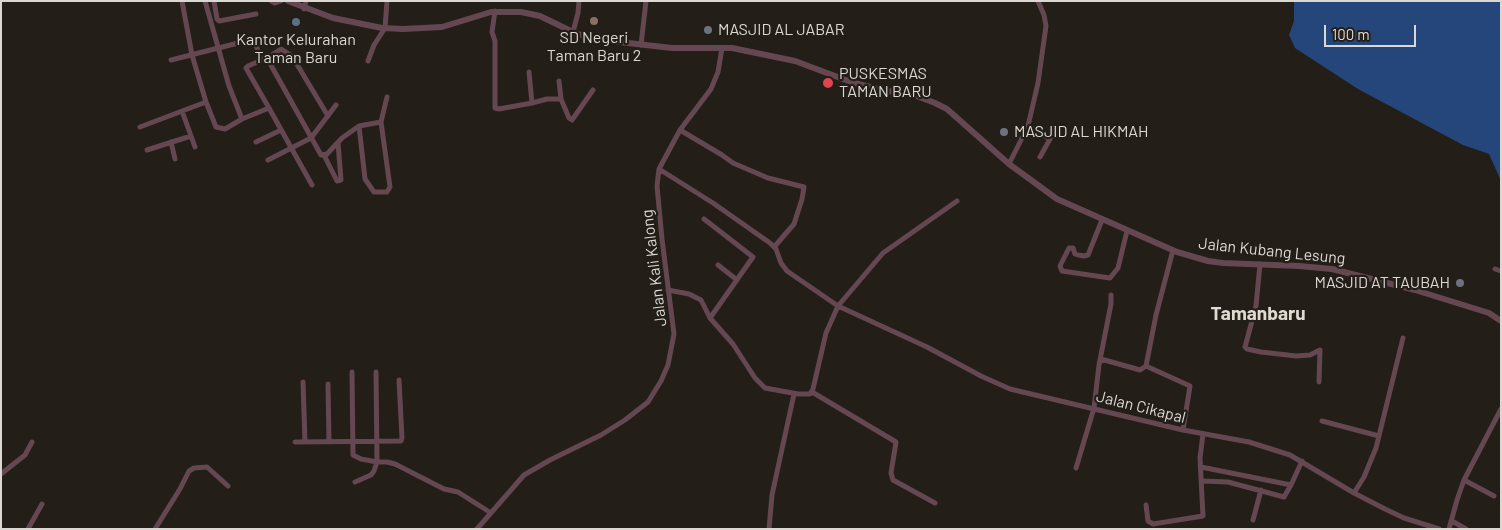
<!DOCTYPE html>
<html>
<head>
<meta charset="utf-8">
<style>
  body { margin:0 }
  #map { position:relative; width:1502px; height:530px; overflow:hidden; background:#231e18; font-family:Barlow,sans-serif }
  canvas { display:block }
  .frame { position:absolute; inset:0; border:2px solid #dbd8d4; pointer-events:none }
  .scale { position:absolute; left:1324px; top:25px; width:92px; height:22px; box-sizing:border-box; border:2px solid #dbd8d4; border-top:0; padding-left:6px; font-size:15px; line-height:18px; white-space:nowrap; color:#dbd8d4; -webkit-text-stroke:4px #231e18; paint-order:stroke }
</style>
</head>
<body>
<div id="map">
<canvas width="1502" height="530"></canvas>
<div class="frame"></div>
<div class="scale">100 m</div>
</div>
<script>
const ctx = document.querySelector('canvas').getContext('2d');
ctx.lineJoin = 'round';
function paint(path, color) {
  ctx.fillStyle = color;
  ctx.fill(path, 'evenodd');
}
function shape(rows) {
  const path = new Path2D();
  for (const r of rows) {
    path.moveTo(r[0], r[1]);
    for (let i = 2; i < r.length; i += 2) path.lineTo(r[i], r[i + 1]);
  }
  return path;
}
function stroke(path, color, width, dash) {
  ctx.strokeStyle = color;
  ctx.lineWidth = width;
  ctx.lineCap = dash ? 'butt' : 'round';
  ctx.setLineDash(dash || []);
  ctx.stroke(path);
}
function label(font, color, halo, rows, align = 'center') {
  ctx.font = font + ' Barlow,sans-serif';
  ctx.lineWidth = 4.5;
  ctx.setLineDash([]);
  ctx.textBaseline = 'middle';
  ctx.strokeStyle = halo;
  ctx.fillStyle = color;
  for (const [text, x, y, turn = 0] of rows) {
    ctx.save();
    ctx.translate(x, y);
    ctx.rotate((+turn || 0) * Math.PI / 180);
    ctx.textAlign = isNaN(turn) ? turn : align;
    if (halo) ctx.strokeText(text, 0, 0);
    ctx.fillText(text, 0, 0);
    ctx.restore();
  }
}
paint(shape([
  [1294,1,1501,1,1501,181,1489,154,1463,145,1358,89,1295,48,1289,35,1294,21]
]), '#25467b');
stroke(shape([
  [182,1,192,55,206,102,216,127,225,129,242,119,269,108,246,68,248,66,267,58,321,155,327,154,342,138,359,126,381,122,390,187,387,192,374,192,365,179,359,126],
  [205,1,229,86,242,119],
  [214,1,217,19,219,21,256,14],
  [271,1,275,3,281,1],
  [304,9,306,1],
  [495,11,492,32,495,41,495,108,499,109,532,103,529,72],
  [573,32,578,13,579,1],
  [641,45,646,1],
  [267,58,281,49,292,56,328,116],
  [171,60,254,39,261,60],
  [368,61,374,45,385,28,387,1],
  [559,81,561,99],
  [532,103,547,99,561,99,569,118,572,120,593,90],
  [269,108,312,185],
  [182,111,195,147],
  [381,122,387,97],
  [1028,126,1050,139,1040,157],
  [140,127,206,102],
  [680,130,722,155,733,163,768,178,804,187,802,199,794,224,775,246],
  [171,142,175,159],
  [256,142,281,130],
  [147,150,191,136],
  [324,155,337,181,341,180,338,143],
  [268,160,311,138,336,105],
  [1009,164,1028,126,1038,83,1046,26,1044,15,1038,1],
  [659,169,713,203,770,243,776,249,781,263,787,271,838,306,927,347,981,376,1010,389,1031,394,1183,430,1249,442,1290,455,1354,493,1385,509,1404,518,1439,529],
  [704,219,753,257,710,318],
  [1102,220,1088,255,1084,256,1078,255,1075,254,1073,248,1069,248,1060,266,1062,271,1110,278,1118,268,1127,231],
  [1173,250,1156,315,1146,366,1190,386,1183,430],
  [1260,264,1256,306,1245,347,1247,349,1261,352,1296,356,1310,355,1320,350,1319,382],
  [718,265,737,280],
  [1495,269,1501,271],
  [668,290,689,294,701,300,710,318,733,344,755,378,765,388,798,394,810,394,813,389,826,333,838,306,883,253,957,201],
  [1101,359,1140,370,1146,366],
  [352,372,353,455,361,459,377,462,376,372],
  [303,382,305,442],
  [328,384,329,442],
  [812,392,896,442,891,473,893,480,935,503],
  [1322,421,1379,436],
  [295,442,401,441,402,438,399,380],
  [1201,467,1291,485,1302,461],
  [1076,468,1094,408,1099,365,1111,304,1111,295],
  [1,474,25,455,32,442],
  [1464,480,1494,496],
  [1202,481,1228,482,1284,497,1291,485],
  [355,482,371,475,374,471,377,462,387,462,395,464,444,489,458,492,491,513],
  [1354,493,1364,477,1376,448,1403,338],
  [1146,505,1148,521,1153,524,1203,516,1200,458,1203,434],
  [1253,520,1261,490],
  [1452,521,1466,529],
  [28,529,42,504],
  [155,529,180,489,189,471,194,468,207,467,228,486],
  [477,529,524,475,550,460,601,435,625,420,648,402,661,381,668,365,674,334,662,239,657,186,659,169,680,130,711,89,718,72,722,48],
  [769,529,772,495,794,394],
  [1449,529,1457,500,1464,480,1501,409]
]), '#654751', 5);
stroke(shape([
  [288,1,333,18,382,28,403,29,442,27,491,12,521,12,540,16,577,34,602,40,672,48,732,48,795,61,851,82,881,90,914,95,935,103,947,109,1009,164,1057,199,1177,252,1208,261,1223,263,1299,266,1332,269,1415,290,1489,313,1501,321]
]), '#654751', 6);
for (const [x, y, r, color] of [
  [594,21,5,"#8d6e63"],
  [296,22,5,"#5c6f8a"],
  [708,30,5,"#6b7280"],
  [828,83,6,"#e0444e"],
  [1004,132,5,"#6b7280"],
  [1460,283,5,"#6b7280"]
]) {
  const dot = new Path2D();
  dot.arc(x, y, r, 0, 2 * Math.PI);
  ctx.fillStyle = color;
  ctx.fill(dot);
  stroke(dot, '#231e18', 2);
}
label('16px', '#dbd8d4', '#231e18', [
  ["MASJID AL JABAR",718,30],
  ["SD Negeri",594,38,"center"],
  ["Taman Baru 2",594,56,"center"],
  ["Kantor Kelurahan",296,40,"center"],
  ["Taman Baru",296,58,"center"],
  ["PUSKESMAS",839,74],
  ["TAMAN BARU",839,92],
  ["MASJID AL HIKMAH",1014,132],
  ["MASJID AT TAUBAH",1450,283,"right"]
], 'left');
label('16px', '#dbd8d4', '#231e18', [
  ["Jalan Kubang Lesung",1272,251,6],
  ["Jalan Kali Kalong",654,268,-97],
  ["Jalan Cikapal",1141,407,14]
]);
label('bold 19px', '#e0dad1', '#231e18', [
  ["Tamanbaru",1258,314]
]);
</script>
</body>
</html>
